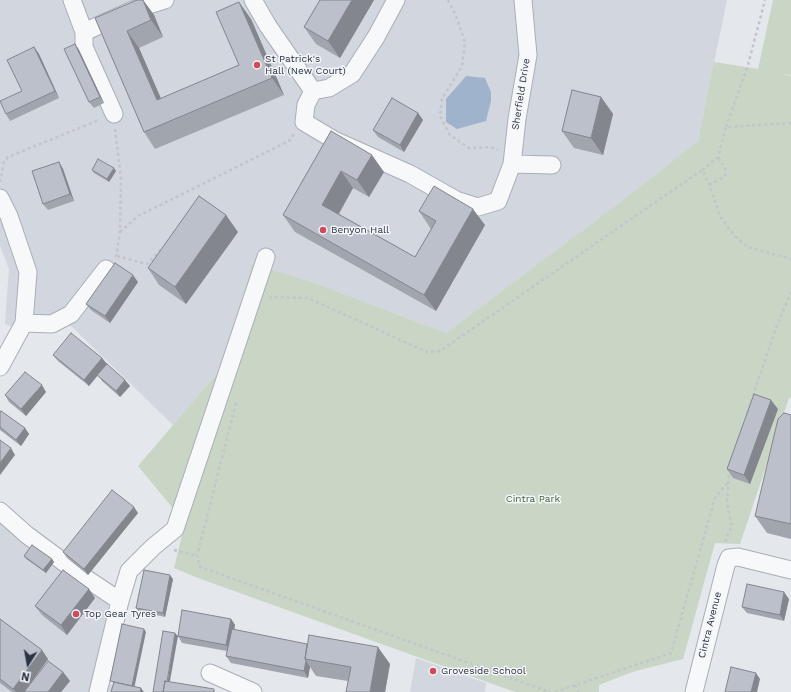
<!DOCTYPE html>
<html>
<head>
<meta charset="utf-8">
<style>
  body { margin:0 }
  #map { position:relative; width:791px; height:692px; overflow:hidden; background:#e4e7ec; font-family:"Work Sans",sans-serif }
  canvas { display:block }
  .north { position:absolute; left:8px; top:644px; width:40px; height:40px; -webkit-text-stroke:3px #f4f6f9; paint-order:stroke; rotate:191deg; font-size:11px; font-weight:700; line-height:16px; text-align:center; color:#2b3445 }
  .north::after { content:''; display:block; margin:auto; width:14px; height:18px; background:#2b3445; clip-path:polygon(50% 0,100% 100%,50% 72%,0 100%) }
</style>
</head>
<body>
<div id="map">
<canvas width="791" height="692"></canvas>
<div class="north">N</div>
</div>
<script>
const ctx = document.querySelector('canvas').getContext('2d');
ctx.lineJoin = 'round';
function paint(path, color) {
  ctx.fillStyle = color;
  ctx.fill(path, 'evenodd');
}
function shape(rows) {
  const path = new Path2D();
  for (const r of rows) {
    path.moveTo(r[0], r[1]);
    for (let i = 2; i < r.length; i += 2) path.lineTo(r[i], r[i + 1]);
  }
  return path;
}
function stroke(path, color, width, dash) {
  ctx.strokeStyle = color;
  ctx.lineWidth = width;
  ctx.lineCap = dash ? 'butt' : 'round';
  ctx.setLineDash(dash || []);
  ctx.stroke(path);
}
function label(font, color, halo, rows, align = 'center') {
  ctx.font = font + ' "Work Sans",sans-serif';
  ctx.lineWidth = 3;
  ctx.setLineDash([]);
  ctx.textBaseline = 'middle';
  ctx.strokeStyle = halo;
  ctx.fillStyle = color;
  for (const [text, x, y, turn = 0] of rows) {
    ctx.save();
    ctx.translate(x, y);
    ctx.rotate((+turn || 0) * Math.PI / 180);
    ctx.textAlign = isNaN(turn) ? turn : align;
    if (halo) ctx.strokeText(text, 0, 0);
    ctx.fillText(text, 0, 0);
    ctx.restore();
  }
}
paint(shape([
  [0,0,727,0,698,141,619,203,446,333,318,284,252,263,225,364,173,425,69,324,33,333,5,324,9,269,0,246],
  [0,515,108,603,109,684,143,692,0,692],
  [416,658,486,683,485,692,410,692]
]), '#d2d6de');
paint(shape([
  [773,0,791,0,791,75,784,74,791,76,791,398,789,398,740,544,715,543,683,659,632,672,599,685,599,692,515,692,198,578,174,568,185,523,138,466,225,364,252,263,318,284,446,333,619,203,698,141,714,62,758,69]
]), '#c9d6c5');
paint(shape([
  [466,76,485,78,491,92,491,101,486,121,457,129,446,122,446,99]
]), '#9fb4cc');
const minor = shape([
  [72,0,84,32,84,47,114,114],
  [253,0,268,26,313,91],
  [396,0,376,37,352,74,329,88,313,91,306,105,304,122,334,140,410,174,456,200,478,207,498,201,512,164,517,119,528,55,523,0],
  [84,32,133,10,165,0],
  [512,164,552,165],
  [0,198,9,216,28,272,24,323,0,367],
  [24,323,52,324,71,314,106,269],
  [0,511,27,535,81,575,120,601],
  [210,673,253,692],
  [98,692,120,601,129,571,153,547,175,529,266,257],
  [694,692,726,565,729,558,738,557,791,570]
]);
stroke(minor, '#a9aeb7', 19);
stroke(shape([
  [448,0,456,16,465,42,462,66,442,99,440,116,450,135,469,148,491,147,498,150],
  [726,127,748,65,765,0],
  [115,129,121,178,120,232,116,257],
  [702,170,718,157,726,127,791,123],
  [0,182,4,162,8,157,99,120],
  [709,185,724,177,726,174,726,170,718,157],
  [120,232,138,216,289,141,294,134],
  [117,256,147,264,162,248],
  [270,299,271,297,308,298,427,352,440,351,702,170,709,184,720,216,729,229,738,239,748,247,791,259],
  [236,403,197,556,200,567,550,692],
  [747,413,777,325,791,292],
  [726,542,726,539,732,526,727,504,729,469],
  [174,550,197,556],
  [575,685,578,692],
  [555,692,671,653,715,498,728,482]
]), '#c2c5cb', 2.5, [3, 3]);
stroke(minor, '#f7f8fa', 17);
paint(shape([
  [137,0,143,0,154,15,163,37,139,48,161,99,239,65,251,19,284,95,155,149,144,132,95,18],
  [320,0,374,0,340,58,316,44,304,27],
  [75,44,79,50,104,103,94,108,89,102],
  [34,47,39,54,59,98,10,121,6,114,22,91],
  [601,97,613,114,603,155,574,148,562,131],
  [418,113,423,120,404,152,378,137,373,130],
  [331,131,384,172,369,197,353,188,339,214,415,257,431,229,419,211,485,225,436,311,295,232,283,215],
  [59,162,63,169,74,201,48,210,43,204],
  [92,170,116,171,109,182,94,173],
  [238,232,186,304,159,285,148,268],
  [138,282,110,323,91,310,86,304],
  [53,355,102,358,107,364,130,386,120,397,102,381,98,375,89,386,58,361],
  [46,392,26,416,9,402,5,395],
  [778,409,750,484,733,478,727,469],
  [0,412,25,428,29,434,21,446,0,430],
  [791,415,791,539,767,533,755,516],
  [138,513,88,575,67,558,63,552],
  [24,556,52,559,54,562,46,573,26,559],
  [173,579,165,617,138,611,136,608],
  [95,598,67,635,42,615,35,606],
  [789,599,784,621,747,613,742,607],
  [0,619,48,659,25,691,63,672,70,681,61,692,12,692,0,683],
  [231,619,235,625,234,630,390,664,385,692,346,692,348,681,316,676,310,667,308,678,231,663,226,656,227,651,182,643,178,636]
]), '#a1a5ae');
paint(shape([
  [143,0,154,15,163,37,151,20],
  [352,0,374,0,340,58,328,41],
  [239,2,251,19,284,95,272,78],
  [127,31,139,48,169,117,157,100],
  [75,44,79,50,104,103,100,97],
  [34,47,39,54,59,98,55,91],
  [601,97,613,114,603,155,591,138],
  [418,113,423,120,404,152,400,145],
  [372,155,384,172,369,197,357,180],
  [59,162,63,169,74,201,70,194],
  [114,168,116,171,109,182,107,179],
  [341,171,353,188,334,222,322,205],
  [473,209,485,225,436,311,424,295],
  [226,215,238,232,186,304,175,287],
  [133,275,138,282,110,323,105,316],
  [102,358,107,364,89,386,84,380],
  [125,380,130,386,120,397,116,391],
  [42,385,46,392,26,416,21,409],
  [771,400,778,409,750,484,744,475],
  [25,428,29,434,21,446,16,440],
  [11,448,15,455,0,475,0,463],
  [134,507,138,513,88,575,84,569],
  [52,559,54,562,46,573,43,570],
  [170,575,173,579,165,617,163,613],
  [89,589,95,598,67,635,61,625],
  [784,592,789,599,784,621,780,615],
  [231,619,235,625,230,651,226,645],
  [144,629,146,632,134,689,132,686],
  [175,633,178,636,168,692,166,692],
  [378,647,390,664,385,692,370,692],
  [42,650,48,659,24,692,16,692,13,689],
  [306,661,310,667,308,678,304,671],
  [63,672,70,681,61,692,48,692],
  [756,673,760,679,757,692,751,692],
  [141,688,144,692,140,692]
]), '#83868d');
const building = shape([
  [137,0,143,0,151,20,127,31,157,100,239,65,216,12,239,2,272,78,144,132,95,18,137,0],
  [320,0,352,0,328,41,304,27,320,0],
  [75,44,100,97,89,102,64,49,75,44],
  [34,47,55,91,6,114,0,101,22,91,7,60,34,47],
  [572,90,601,97,591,138,562,131,572,90],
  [392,98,418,113,400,145,373,130,392,98],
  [331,131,372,155,357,180,341,171,322,205,415,257,436,221,419,211,434,186,473,209,424,295,283,215,331,131],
  [98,159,114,168,107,179,92,170,98,159],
  [59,162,70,194,43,204,32,171,59,162],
  [199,196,226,215,175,287,148,268,199,196],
  [115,263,133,275,105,316,86,304,115,263],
  [71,333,102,358,84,380,53,355,71,333],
  [107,364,125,380,116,391,97,375,107,364],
  [25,372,42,385,21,409,5,395,25,372],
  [754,394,771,400,744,475,727,469,754,394],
  [1,411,25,428,16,440,0,427,0,412,1,411],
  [784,413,791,415,791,524,755,516,778,419,784,413],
  [0,440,11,448,0,463,0,440],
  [112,490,134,507,84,569,63,552,112,490],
  [32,545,52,559,43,570,24,556,32,545],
  [63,570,89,589,61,625,35,606,63,570],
  [144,570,170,575,163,613,136,608,144,570],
  [747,584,784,592,780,615,742,607,747,584],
  [182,610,231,619,226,645,178,636,182,610],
  [0,619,42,650,13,689,0,679,0,619],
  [122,624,144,629,132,686,110,681,122,624],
  [232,629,307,644,305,659,306,661,304,671,226,656,232,629],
  [163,631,175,633,167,682,165,681,163,692,153,692,163,631],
  [309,635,378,647,370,692,346,692,351,667,305,659,309,635],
  [48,661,63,672,48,692,24,692,48,661],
  [731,667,756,673,751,692,725,692,731,667],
  [165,681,214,689,214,692,163,692,165,681],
  [114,682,141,688,140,692,111,692,114,682]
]);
paint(building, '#bbc0ca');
stroke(building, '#83868d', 1);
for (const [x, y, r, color] of [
  [257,65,4,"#d1495b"],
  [323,230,4,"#d1495b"],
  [76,614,4,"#d1495b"],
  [433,671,4,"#d1495b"]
]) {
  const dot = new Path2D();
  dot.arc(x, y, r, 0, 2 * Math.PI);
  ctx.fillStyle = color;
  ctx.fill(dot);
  stroke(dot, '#f4f6f9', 1.5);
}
label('10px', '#2b3445', '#f4f6f9', [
  ["St Patrick's",265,59],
  ["Hall (New Court)",265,71],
  ["Benyon Hall",331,230],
  ["Top Gear Tyres",84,614],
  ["Groveside School",441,671]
], 'left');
label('10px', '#2b3445', '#f4f6f9', [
  ["Sherfield Drive",521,94,-81],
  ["Cintra Avenue",710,625,-76]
]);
label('10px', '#3f6138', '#f4f6f9', [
  ["Cintra Park",533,499]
]);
</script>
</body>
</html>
